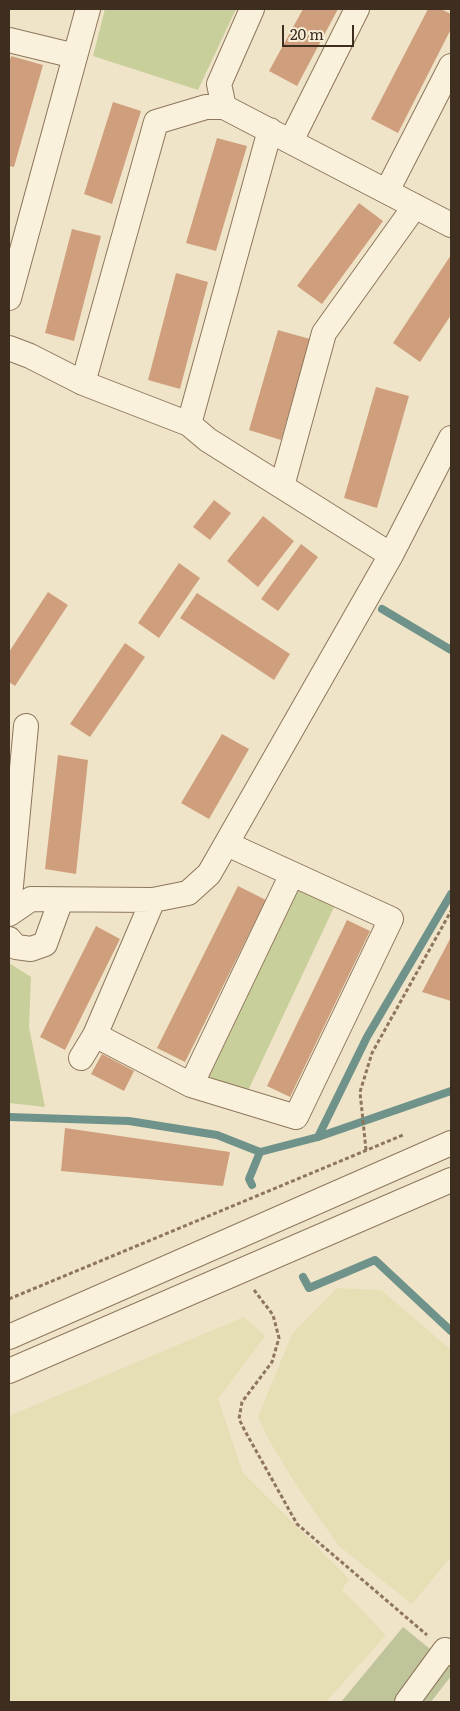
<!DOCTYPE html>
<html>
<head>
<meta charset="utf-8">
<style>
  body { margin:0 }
  #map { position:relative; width:460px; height:1711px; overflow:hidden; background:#f0e4c8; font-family:Literata,serif }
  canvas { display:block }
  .frame { position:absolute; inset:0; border:10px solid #3d2e20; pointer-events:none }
  .scale { position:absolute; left:282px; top:25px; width:72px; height:22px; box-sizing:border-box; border:2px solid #3d2e20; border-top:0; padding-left:6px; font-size:15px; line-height:18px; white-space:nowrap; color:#3d2e20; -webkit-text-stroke:4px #f7eed8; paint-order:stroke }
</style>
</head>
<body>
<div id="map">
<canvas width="460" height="1711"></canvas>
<div class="frame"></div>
<div class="scale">20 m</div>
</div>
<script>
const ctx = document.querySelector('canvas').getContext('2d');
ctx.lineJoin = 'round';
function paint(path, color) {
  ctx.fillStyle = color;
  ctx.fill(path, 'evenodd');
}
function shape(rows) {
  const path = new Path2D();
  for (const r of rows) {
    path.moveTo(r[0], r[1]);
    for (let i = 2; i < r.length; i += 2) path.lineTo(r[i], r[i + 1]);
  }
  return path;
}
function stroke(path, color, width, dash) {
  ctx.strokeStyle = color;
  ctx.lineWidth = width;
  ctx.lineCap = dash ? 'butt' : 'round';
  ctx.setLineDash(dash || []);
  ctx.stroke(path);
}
paint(shape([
  [337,1288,381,1290,451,1350,451,1557,412,1604,339,1546,298,1488,270,1442,258,1417,292,1334],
  [244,1317,265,1336,218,1399,243,1473,349,1579,342,1590,386,1635,326,1702,9,1702,9,1416]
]), '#e6deb5');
paint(shape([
  [105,9,236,9,198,90,93,56],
  [297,886,336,903,246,1095,203,1081],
  [9,963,31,977,29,1027,45,1107,9,1103]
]), '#c9cf9b');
paint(shape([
  [403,1627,451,1666,451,1676,431,1702,341,1702]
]), '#bfc49a');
stroke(shape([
  [382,609,451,650],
  [9,1117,129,1121,217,1135,260,1152,318,1137,451,1091],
  [318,1137,367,1037,451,894],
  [252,1185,249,1179,260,1152],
  [303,1277,309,1288,375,1260,451,1331]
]), '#6f938a', 8);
paint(shape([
  [303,9,338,9,297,86,269,71],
  [428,9,441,9,451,14,451,29,398,133,371,119],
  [11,56,43,65,14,167,9,166,9,64],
  [113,102,141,111,112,204,84,194],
  [217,138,247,146,216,251,186,243],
  [359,203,383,221,322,304,297,286],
  [72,229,101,236,74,341,45,333],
  [451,255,451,315,420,362,393,343],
  [176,273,208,282,180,389,148,380],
  [278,330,310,339,281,440,249,430],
  [376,387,409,396,377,508,344,498],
  [214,500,231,513,210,540,193,527],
  [263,516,294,541,258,587,227,561],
  [301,544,318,557,278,611,261,599],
  [179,563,200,578,159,638,138,623],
  [48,592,68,605,15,686,9,682,9,652],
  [197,593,290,654,274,680,180,618],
  [125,643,145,657,90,737,70,724],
  [222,734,249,749,209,819,181,803],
  [58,755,88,760,76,874,45,869],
  [238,886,266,900,185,1062,157,1048],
  [347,920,370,931,290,1097,267,1086],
  [96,926,120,939,65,1050,40,1037],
  [451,937,451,1001,422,992],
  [102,1054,134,1071,124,1091,91,1074],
  [65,1128,230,1152,223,1186,61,1171]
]), '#cf9f7d');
const minor = shape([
  [252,9,219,84,224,107,451,225],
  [9,40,75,56],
  [291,141,357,9],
  [387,191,451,66],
  [9,298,88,9],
  [9,348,30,356,83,383,189,424,208,440,391,555],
  [83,383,156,122,206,107,224,107],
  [189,424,270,130],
  [282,486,324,333,415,206],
  [227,844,391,919,296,1117,191,1085,292,874],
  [9,907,26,726],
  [9,914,31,899,153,900,188,893,209,874,391,555,451,438],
  [9,939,16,947,31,949,45,944,61,900],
  [95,1035,191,1085],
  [81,1058,95,1035,153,900],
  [9,1337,451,1143],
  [9,1371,451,1180],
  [407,1702,445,1650,451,1653]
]);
stroke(minor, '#8d765c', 26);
stroke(shape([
  [366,1150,360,1092,372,1053,451,911],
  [254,1290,273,1315,279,1338,272,1362,242,1402,239,1419,245,1431,297,1524,427,1635],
  [9,1299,403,1135]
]), '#8d765c', 3, [4, 2.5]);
stroke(minor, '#faf1dc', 24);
</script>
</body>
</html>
